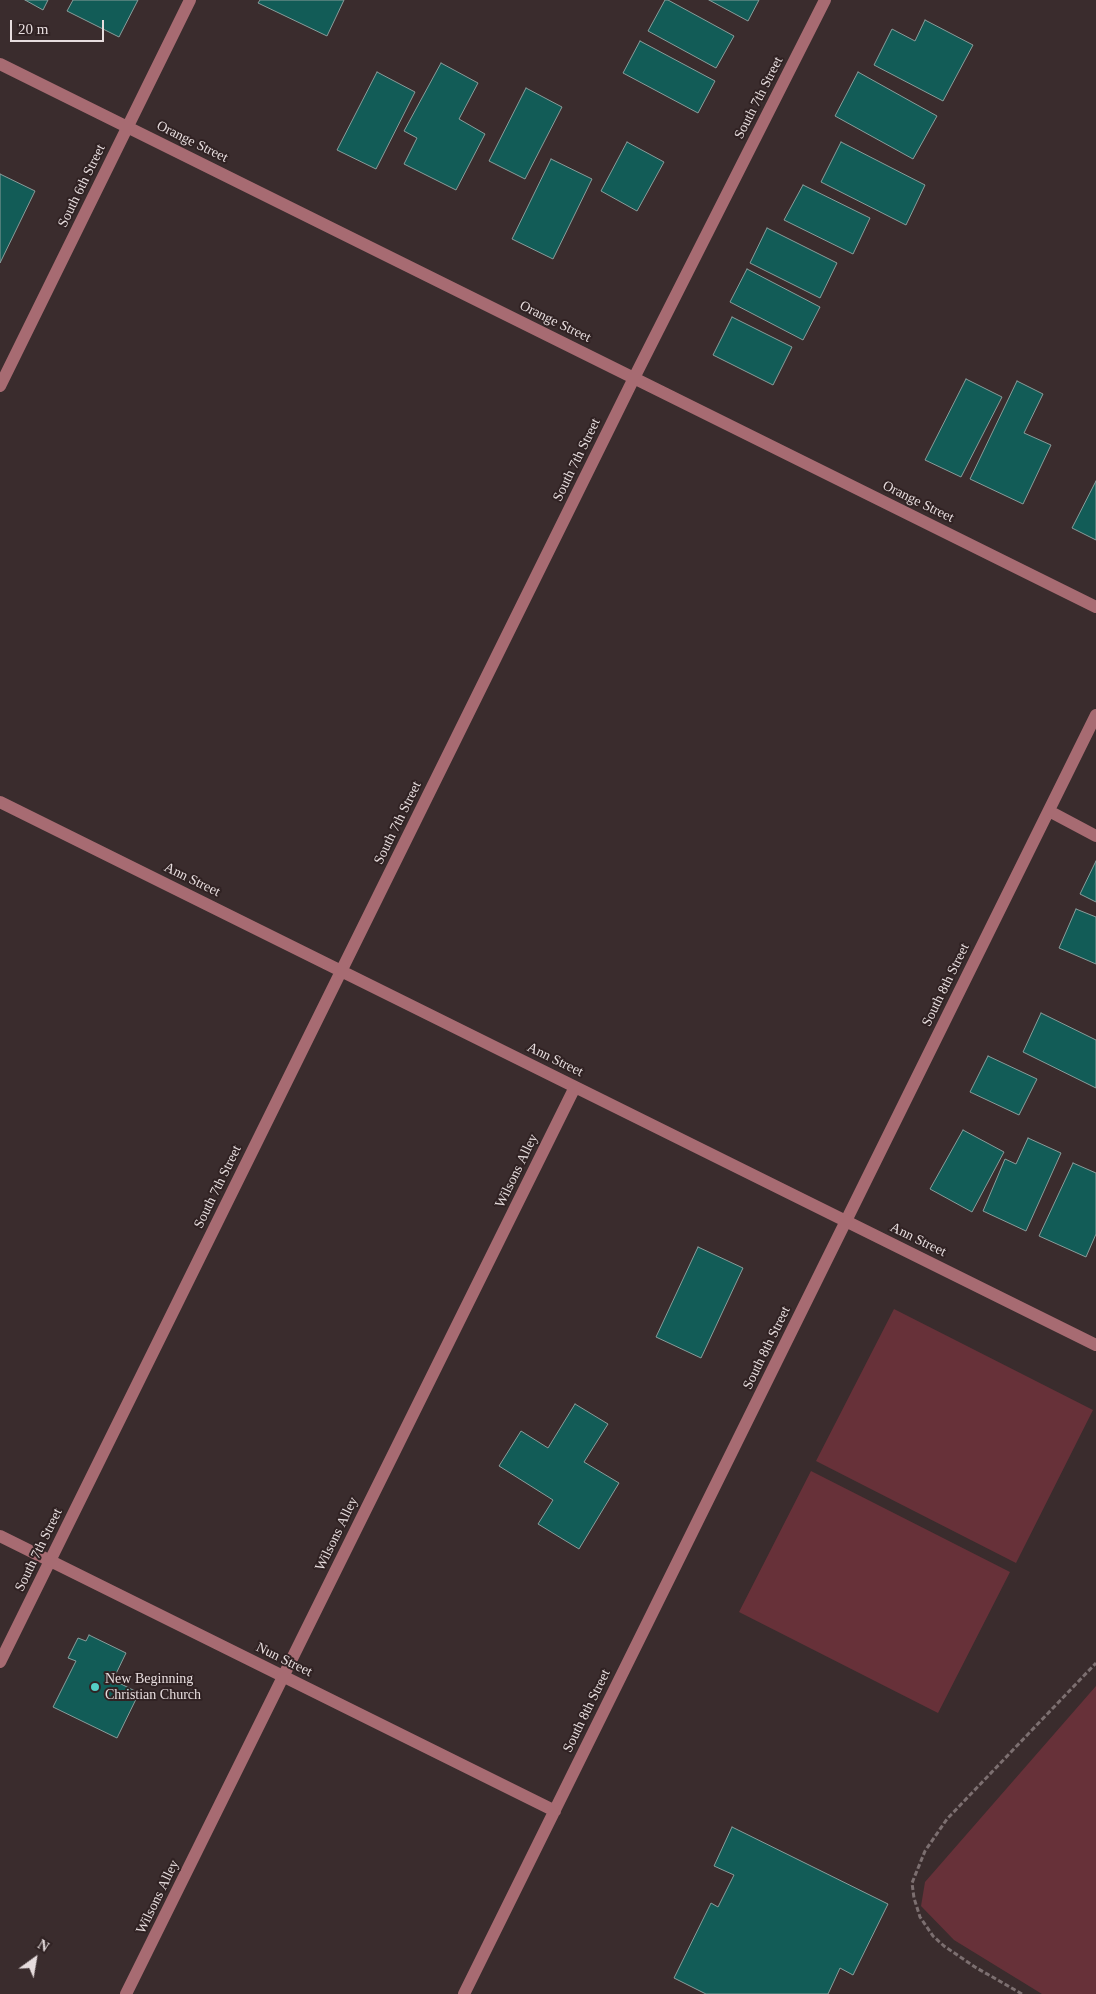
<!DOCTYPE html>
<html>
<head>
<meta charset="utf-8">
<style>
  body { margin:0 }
  #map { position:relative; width:1096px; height:1994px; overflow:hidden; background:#3a2c2d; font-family:Georgia,serif }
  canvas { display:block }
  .north { position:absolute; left:10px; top:1934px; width:50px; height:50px; -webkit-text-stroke:4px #302223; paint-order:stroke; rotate:32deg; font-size:14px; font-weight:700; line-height:20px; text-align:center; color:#e7ddde }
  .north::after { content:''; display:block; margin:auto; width:18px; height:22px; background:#e7ddde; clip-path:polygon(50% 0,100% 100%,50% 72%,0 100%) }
  .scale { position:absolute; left:10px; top:20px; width:94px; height:22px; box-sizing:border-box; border:2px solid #e7ddde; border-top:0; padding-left:6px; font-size:15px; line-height:18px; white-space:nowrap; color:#e7ddde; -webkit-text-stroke:4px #302223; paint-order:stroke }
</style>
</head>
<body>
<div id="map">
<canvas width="1096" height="1994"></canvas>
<div class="north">N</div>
<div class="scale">20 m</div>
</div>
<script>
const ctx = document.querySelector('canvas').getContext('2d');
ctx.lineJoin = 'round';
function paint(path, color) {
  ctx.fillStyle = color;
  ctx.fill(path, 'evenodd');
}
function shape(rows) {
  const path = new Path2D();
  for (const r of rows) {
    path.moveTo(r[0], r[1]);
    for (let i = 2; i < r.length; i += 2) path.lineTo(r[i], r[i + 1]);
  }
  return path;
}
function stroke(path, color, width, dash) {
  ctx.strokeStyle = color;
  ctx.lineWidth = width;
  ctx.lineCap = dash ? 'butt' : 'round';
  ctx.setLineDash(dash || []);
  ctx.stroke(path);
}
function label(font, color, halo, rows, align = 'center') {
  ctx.font = font + ' Georgia,serif';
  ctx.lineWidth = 4;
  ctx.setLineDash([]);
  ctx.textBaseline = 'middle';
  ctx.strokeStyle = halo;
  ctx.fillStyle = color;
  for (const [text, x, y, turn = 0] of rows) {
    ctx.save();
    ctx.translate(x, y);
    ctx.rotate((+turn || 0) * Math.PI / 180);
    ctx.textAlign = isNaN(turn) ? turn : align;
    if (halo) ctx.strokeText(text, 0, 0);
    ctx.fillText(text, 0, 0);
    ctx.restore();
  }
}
paint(shape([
  [894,1309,1093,1410,1016,1563,816,1461],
  [811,1471,1010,1572,938,1713,739,1612],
  [1096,1686,1096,1994,1042,1994,954,1940,921,1906,925,1882]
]), '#673139');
const building = shape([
  [25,0,48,0,43,10,25,0],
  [73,0,138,0,119,37,67,11,73,0],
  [260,0,344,0,327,36,258,3,260,0],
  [665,0,668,0,734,36,716,68,648,31,665,0],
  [709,0,759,0,748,21,709,0],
  [925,20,973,45,943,101,874,65,892,29,915,41,925,20],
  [640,41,715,81,698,113,623,73,640,41],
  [441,63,478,83,459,119,485,134,456,190,404,164,417,138,404,131,441,63],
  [377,72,415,92,376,169,337,150,377,72],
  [858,72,937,116,913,159,835,116,858,72],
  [526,88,562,107,525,179,489,161,526,88],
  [627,142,664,162,637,211,601,191,627,142],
  [841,142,925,185,906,225,821,182,841,142],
  [551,159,592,179,553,259,512,239,551,159],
  [0,174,35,191,0,263,0,174],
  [803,185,870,218,853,254,784,220,803,185],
  [767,228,837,263,820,298,750,263,767,228],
  [747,269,820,307,803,340,730,302,747,269],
  [732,317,792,347,773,385,713,355,732,317],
  [966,379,1002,397,961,477,925,460,966,379],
  [1017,381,1043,394,1024,433,1051,445,1023,504,970,479,1017,381],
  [1096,481,1096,540,1072,528,1096,481],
  [1096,861,1096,902,1080,894,1096,861],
  [1076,909,1096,917,1096,964,1059,948,1076,909],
  [1041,1013,1096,1040,1096,1088,1023,1052,1041,1013],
  [988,1056,1037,1079,1019,1115,970,1092,988,1056],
  [963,1130,1004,1152,972,1212,930,1189,963,1130],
  [1028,1138,1061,1153,1026,1231,983,1211,1005,1159,1016,1164,1028,1138],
  [1073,1163,1096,1173,1096,1234,1086,1257,1039,1236,1073,1163],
  [698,1247,743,1268,701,1358,656,1337,698,1247],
  [575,1404,608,1424,584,1462,619,1483,579,1549,538,1524,553,1500,499,1466,521,1431,548,1448,575,1404],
  [89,1635,126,1653,113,1680,139,1693,117,1738,53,1707,76,1661,68,1658,78,1638,86,1641,89,1635],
  [732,1827,888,1904,853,1975,840,1968,828,1994,706,1994,674,1978,711,1903,718,1907,734,1875,714,1866,732,1827]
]);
paint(building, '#125c57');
stroke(building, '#899d9b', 1);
stroke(shape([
  [1022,1994,975,1967,944,1946,933,1936,920,1917,914,1898,912,1883,925,1851,947,1819,1096,1663]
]), '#7c6f70', 3, [5, 2.5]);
stroke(shape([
  [0,64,1096,607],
  [0,386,190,0],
  [0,802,1096,1345],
  [1049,811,1096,836],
  [0,1536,555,1811],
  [0,1662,634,378,825,0],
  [126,1994,575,1087],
  [464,1994,1096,715]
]), '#a76b72', 12);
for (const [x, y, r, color] of [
  [95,1687,5,"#55cec5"]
]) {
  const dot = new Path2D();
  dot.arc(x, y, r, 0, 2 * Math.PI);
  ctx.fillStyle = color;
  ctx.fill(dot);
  stroke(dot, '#302223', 2);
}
label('14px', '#e7ddde', '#302223', [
  ["South 7th Street",759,98,-63],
  ["Orange Street",192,142,26],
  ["South 6th Street",82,186,-64],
  ["Orange Street",555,322,26],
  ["South 7th Street",577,460,-64],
  ["Orange Street",918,502,26],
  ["South 7th Street",398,823,-64],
  ["Ann Street",192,880,26],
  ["South 8th Street",946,985,-64],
  ["Ann Street",555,1060,26],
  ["Wilsons Alley",517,1171,-64],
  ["South 7th Street",218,1187,-64],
  ["Ann Street",918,1240,26],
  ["South 8th Street",767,1348,-64],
  ["Wilsons Alley",337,1534,-64],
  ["South 7th Street",39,1550,-64],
  ["Nun Street",284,1660,26],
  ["South 8th Street",587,1711,-64],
  ["Wilsons Alley",158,1897,-64]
]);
label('14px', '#e7ddde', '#302223', [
  ["New Beginning",105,1679],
  ["Christian Church",105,1695]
], 'left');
</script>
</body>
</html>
